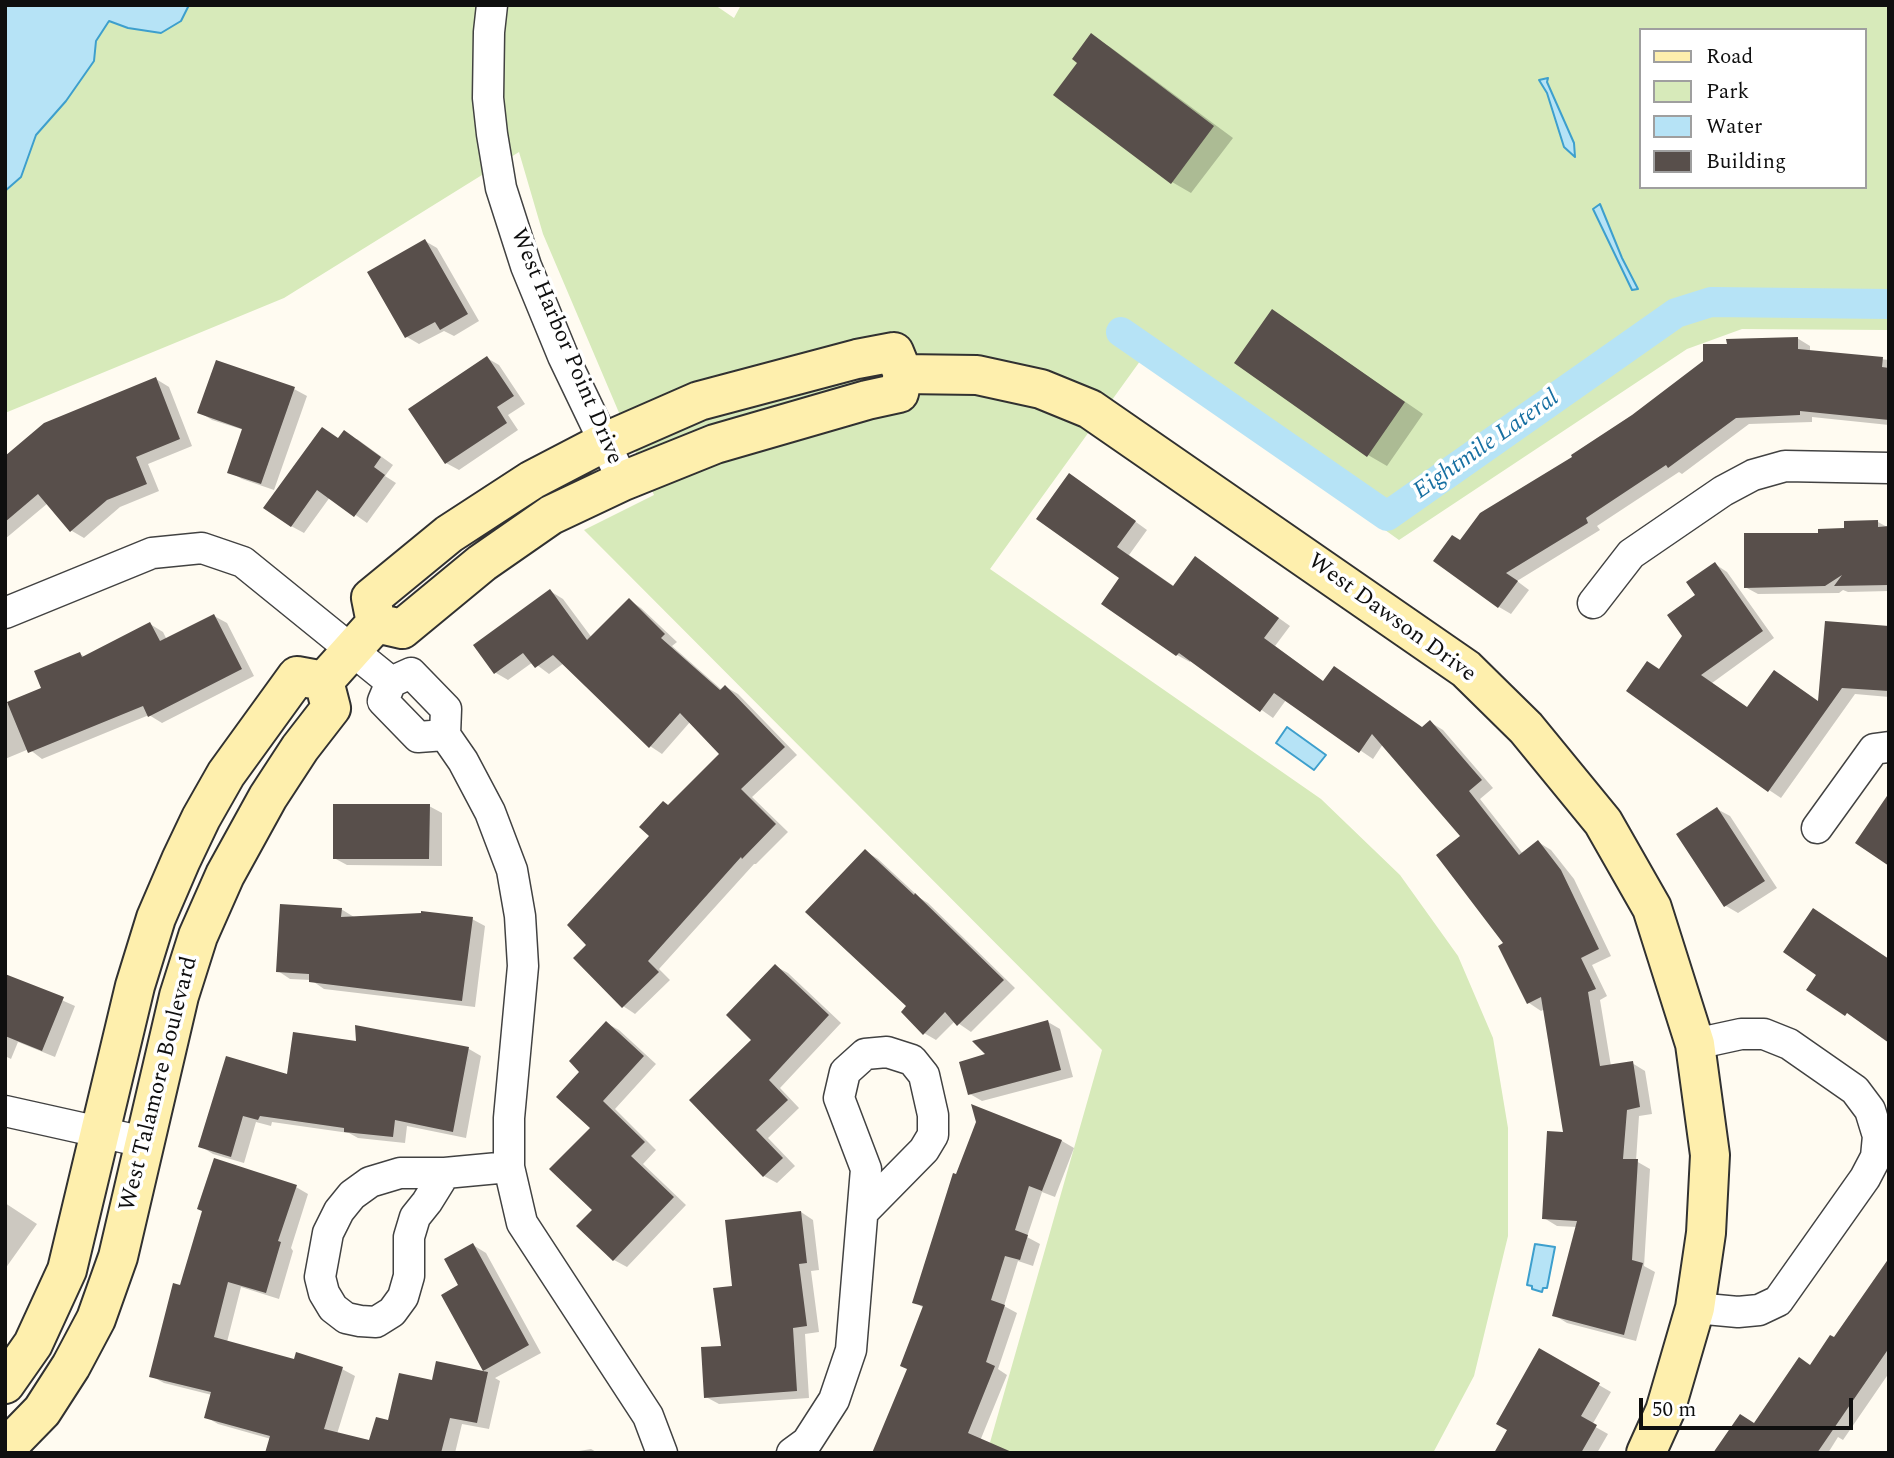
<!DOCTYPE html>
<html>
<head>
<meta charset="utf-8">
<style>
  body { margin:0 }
  #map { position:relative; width:1894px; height:1458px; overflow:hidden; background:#fffbf1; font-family:Spectral,serif }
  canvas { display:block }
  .frame { position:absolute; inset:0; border:7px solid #0f0f0f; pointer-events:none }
  .legend { position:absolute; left:1639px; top:28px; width:228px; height:161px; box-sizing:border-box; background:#fff; border:2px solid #9f9f9f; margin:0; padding:9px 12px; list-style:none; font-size:21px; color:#0f0f0f }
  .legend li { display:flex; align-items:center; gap:14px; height:35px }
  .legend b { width:35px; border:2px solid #9f9f9f }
  .scale { position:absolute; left:1639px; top:1398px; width:214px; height:32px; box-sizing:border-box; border:4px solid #0f0f0f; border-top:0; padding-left:9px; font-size:21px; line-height:24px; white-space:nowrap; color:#0f0f0f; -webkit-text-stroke:5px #fff; paint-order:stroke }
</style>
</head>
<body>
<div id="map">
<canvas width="1894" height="1458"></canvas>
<div class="frame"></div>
<ul class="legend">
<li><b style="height:9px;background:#feefad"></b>Road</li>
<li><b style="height:19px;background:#d7eaba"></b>Park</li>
<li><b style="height:19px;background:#b6e3f6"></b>Water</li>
<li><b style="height:19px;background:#584f4b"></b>Building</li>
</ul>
<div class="scale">50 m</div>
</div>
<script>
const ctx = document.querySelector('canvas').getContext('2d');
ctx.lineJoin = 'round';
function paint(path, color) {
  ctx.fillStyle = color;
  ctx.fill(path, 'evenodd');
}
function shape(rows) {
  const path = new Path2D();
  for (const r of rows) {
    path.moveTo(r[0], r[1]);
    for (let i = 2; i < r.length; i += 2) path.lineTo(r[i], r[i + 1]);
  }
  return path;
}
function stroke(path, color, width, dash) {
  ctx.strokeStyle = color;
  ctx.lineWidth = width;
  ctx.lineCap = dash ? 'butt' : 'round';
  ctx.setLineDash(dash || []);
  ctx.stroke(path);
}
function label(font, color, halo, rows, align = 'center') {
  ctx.font = font + ' Spectral,serif';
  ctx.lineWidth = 7;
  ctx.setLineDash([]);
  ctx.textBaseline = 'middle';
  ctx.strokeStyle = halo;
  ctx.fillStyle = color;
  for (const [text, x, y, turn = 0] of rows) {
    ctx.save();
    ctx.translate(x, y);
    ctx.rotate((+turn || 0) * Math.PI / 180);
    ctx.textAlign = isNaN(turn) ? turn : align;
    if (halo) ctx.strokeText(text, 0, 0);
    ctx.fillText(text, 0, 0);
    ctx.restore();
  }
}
paint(shape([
  [5,5,715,5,734,18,741,5,1889,5,1889,330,1742,329,1687,349,1399,540,1143,357,990,569,1321,799,1400,875,1458,956,1493,1038,1508,1128,1508,1236,1474,1376,1433,1453,987,1453,1102,1050,584,530,654,495,543,234,519,152,284,298,5,413],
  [1640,30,1864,30,1864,187,1640,187]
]), '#d7eaba');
const water = shape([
  [5,5,189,5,181,21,161,33,128,28,109,21,96,41,94,61,66,101,36,135,21,177,5,191,5,5],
  [1548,78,1547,82,1574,143,1575,157,1564,147,1547,93,1539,80,1548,78],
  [1600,204,1622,258,1638,289,1632,290,1593,209,1600,204],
  [1287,727,1326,755,1314,770,1276,743,1287,727],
  [1535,1244,1555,1247,1547,1288,1543,1288,1542,1292,1532,1289,1532,1286,1527,1285,1535,1244]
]);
paint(water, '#b6e3f6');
stroke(water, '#3d9fcd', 2);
paint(shape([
  [1091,36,1110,47,1233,138,1191,193,1172,182,1080,63],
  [425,241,437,248,479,321,454,336,444,331,419,344,407,337],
  [1273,311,1423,414,1387,466,1368,455],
  [1797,338,1810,346,1810,352,1889,360,1889,425,1812,417,1812,422,1749,424,1682,474,1679,472,1597,526,1600,530,1517,581,1529,590,1511,614,1499,607,1461,542],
  [487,358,499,365,525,404,508,415,518,430,459,470,446,463],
  [217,362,294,389,307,396,274,490,242,479,230,472,244,430,212,420,199,412],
  [156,379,169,387,192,446,148,464,159,491,120,507,84,538,72,531,48,503,5,539,5,458],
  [339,439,357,439,393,465,385,476,396,483,367,523,330,497,304,533,291,526],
  [1082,483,1147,530,1129,555,1175,587,1195,558,1290,626,1275,646,1324,682,1423,728,1430,722,1443,730,1493,788,1480,799,1523,854,1538,842,1551,850,1574,879,1611,956,1592,965,1607,996,1600,1000,1611,1066,1632,1063,1645,1071,1652,1114,1639,1116,1636,1161,1650,1169,1644,1266,1655,1272,1636,1341,1567,1323,1554,1315,1577,1227,1557,1226,1544,1218,1565,1134,1545,1009,1541,1011,1529,1003,1462,836,1383,744,1373,759,1286,700,1273,718,1191,660,1190,662,1177,655,1121,578],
  [1878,522,1889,528,1889,591,1848,592,1843,590,1839,593,1758,594,1745,587,1820,534],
  [1715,564,1727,572,1774,638,1712,683,1748,708,1819,702,1889,628,1889,697,1855,694,1781,798,1769,790,1660,670,1684,636,1698,595],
  [550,591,563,599,592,638,629,600,641,608,677,642,672,646,722,690,726,687,738,694,797,755,752,797,788,832,756,864,754,864,659,969,670,980,635,1014,623,1006,589,945,669,806,721,754,690,722,662,754,650,746,564,663,549,674,533,662,508,680,496,673,476,646],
  [214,616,227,623,254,676,162,723,149,715,42,759,29,749,5,759,5,705,43,689,80,654,85,657,150,624,163,632,167,640],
  [429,806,442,813,442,866,347,865,334,858],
  [1717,809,1730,816,1777,888,1738,913,1726,906],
  [865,851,878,859,920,898,928,903,1015,988,971,1032,955,1021,936,1040,924,1033,909,1006],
  [341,909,354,917,472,919,485,926,475,1007,324,989,311,980,290,979,278,971],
  [775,966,788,973,841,1023,780,1088,799,1108,768,1138,795,1166,777,1183,764,1176,691,1100,754,1039],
  [5,975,75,1006,55,1057,18,1042,11,1059,5,1056],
  [1048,1022,1060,1029,1073,1077,982,1101,970,1094,988,1055],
  [606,1023,619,1030,656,1064,615,1109,656,1150,643,1164,686,1205,627,1267,614,1260,594,1210,592,1128,582,1071],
  [357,1027,469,1049,481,1056,466,1138,407,1126,405,1143,358,1138,349,1133,272,1122,271,1126,256,1122,244,1163,213,1154,200,1146,289,1076,357,1043],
  [973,1107,1062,1141,1074,1148,1055,1197,1042,1192,1027,1237,1040,1244,1033,1266,1018,1261,1004,1306,1017,1313,998,1369,1007,1375,980,1441,985,1453,909,1369,924,1308,914,1302,977,1122],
  [296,1187,308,1194,291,1248,293,1251,279,1299,241,1287,227,1342,295,1361,342,1369,355,1376,337,1434,371,1442,433,1382,486,1374,443,1296,461,1286,473,1245,486,1253,541,1353,495,1378,500,1381,489,1429,462,1424,455,1453,267,1453,271,1439,218,1424,206,1417,212,1395,164,1383,151,1376,181,1287],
  [5,1203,37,1224,5,1269],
  [801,1212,813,1220,819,1270,811,1271,819,1332,805,1334,809,1398,719,1404,706,1397,723,1347],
  [1889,1261,1889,1373,1843,1440,1838,1437,1828,1453,1716,1453,1755,1425,1811,1366,1834,1339],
  [1540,1351,1611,1392,1592,1425,1608,1434,1597,1453,1496,1453,1510,1430],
  [591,1449,598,1453,567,1453]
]), '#0003');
stroke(shape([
  [1121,332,1387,516,1676,313,1711,302,1889,304]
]), '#b6e3f6', 30);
paint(shape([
  [1091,33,1214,126,1171,184,1053,95,1077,63,1072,59],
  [425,239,468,314,440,330,435,322,405,338,367,272],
  [1272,309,1405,402,1367,457,1234,363],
  [1798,337,1798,349,1883,357,1882,367,1889,368,1889,420,1800,411,1800,415,1736,418,1668,468,1666,465,1586,518,1588,523,1506,573,1518,581,1498,608,1433,561,1452,535,1460,540,1480,513,1572,457,1571,455,1632,415,1703,361,1703,344,1727,344,1726,339],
  [487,356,514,396,497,407,507,423,445,464,408,409],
  [216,360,295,387,261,484,227,473,242,429,197,413],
  [156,377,180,439,136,457,147,484,107,500,70,532,38,494,5,522,5,456,44,423],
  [322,427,338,438,344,430,381,457,374,467,385,475,354,517,317,490,291,527,263,508],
  [1069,473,1136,521,1117,547,1173,586,1195,556,1279,618,1264,638,1323,681,1334,666,1422,727,1430,720,1482,780,1469,791,1519,855,1538,840,1561,870,1599,949,1581,958,1596,989,1588,992,1600,1066,1633,1061,1640,1107,1627,1110,1623,1159,1638,1159,1632,1260,1643,1263,1624,1335,1552,1316,1577,1221,1542,1219,1547,1131,1563,1132,1541,997,1527,1004,1498,946,1503,943,1436,855,1460,836,1372,734,1359,753,1274,693,1260,712,1179,653,1176,656,1101,604,1119,578,1036,519],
  [1878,520,1878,527,1889,526,1889,585,1834,586,1842,575,1825,586,1744,588,1744,533,1818,533,1818,529,1844,528,1844,521],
  [1715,562,1763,631,1701,675,1747,707,1774,670,1818,701,1825,621,1889,626,1889,691,1842,688,1768,792,1626,691,1647,661,1659,669,1682,636,1667,615,1695,595,1686,582],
  [550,589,587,640,629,598,665,634,661,638,720,690,725,685,785,747,741,789,776,824,742,859,741,857,648,961,659,972,622,1008,573,958,586,945,567,925,649,836,639,827,663,801,668,805,719,754,680,713,649,748,553,655,535,668,523,653,494,674,473,645],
  [214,614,242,669,148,717,143,706,28,753,7,702,41,688,34,671,80,652,82,657,150,622,160,641],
  [1889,793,1889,866,1855,843],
  [333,804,430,804,429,859,333,859],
  [1717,807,1765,881,1724,907,1676,834],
  [865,849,914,895,915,893,1004,980,957,1026,945,1012,923,1035,901,1012,906,1006,805,912],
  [280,904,342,908,341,917,421,913,421,911,473,917,462,1001,309,982,309,974,276,972],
  [1813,908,1889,959,1889,1043,1847,1013,1845,1016,1806,990,1816,975,1783,952],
  [775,964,829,1015,769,1080,788,1100,756,1130,783,1158,763,1177,689,1100,751,1040,726,1015],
  [5,974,64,997,42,1051,5,1036],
  [1048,1020,1061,1070,968,1095,959,1062,985,1054,972,1041],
  [606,1021,644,1056,603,1101,645,1142,631,1156,674,1197,613,1261,576,1226,592,1210,549,1169,590,1128,556,1097,579,1072,569,1061],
  [355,1025,469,1047,453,1132,395,1120,393,1137,344,1132,344,1128,260,1116,258,1120,243,1116,231,1157,198,1147,226,1056,287,1074,293,1032,356,1041],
  [971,1104,1062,1140,1042,1191,1029,1186,1015,1230,1028,1235,1020,1260,1005,1256,991,1300,1005,1305,986,1362,995,1366,968,1433,1014,1453,872,1453,907,1369,900,1366,923,1306,912,1303,953,1173,956,1174,976,1122],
  [214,1158,297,1185,278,1241,281,1242,266,1293,228,1282,214,1337,294,1359,296,1352,343,1367,324,1429,369,1440,376,1417,388,1420,399,1373,432,1380,436,1361,483,1371,441,1295,458,1285,444,1259,473,1243,529,1345,483,1371,488,1372,477,1423,450,1418,441,1453,265,1453,270,1436,204,1418,211,1392,149,1377,173,1283,180,1285,202,1211,197,1209],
  [801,1211,807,1263,799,1264,807,1326,793,1328,797,1391,704,1398,701,1347,721,1346,713,1288,732,1286,725,1220],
  [1889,1258,1889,1348,1817,1453,1713,1453,1740,1414,1754,1423,1799,1357,1810,1365,1830,1335,1834,1337],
  [1539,1348,1600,1383,1581,1416,1597,1425,1581,1453,1494,1453,1507,1430,1496,1424]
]), '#584f4b');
const street = shape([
  [492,5,489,32,488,98,492,134,501,188,526,266,563,356,623,481],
  [1593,603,1631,554,1723,491,1753,475,1785,466,1889,468],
  [5,613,152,553,202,548,243,562,391,682],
  [411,673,446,709,445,735,418,737,383,701,391,682,411,673],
  [445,735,463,761,490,812,512,870,520,916,523,966,509,1118,509,1167,522,1223,648,1416,662,1453],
  [1817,828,1874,749,1889,747],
  [1695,1044,1741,1034,1764,1034,1789,1044,1855,1090,1870,1110,1878,1136,1876,1157,1865,1178,1778,1301,1759,1310,1738,1312,1695,1308],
  [5,1111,144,1142],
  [445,1173,427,1202,415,1217,409,1237,409,1276,403,1297,392,1312,376,1322,360,1321,346,1318,333,1308,324,1293,320,1277,328,1233,339,1211,352,1195,370,1182,400,1173,445,1173,509,1167],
  [792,1453,807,1442,834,1400,851,1350,866,1169,839,1098,845,1072,865,1054,887,1052,912,1060,924,1075,933,1115,933,1135,924,1150,864,1211]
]);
const secondary = shape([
  [894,352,903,374,899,393,867,400,715,444,623,481,551,515,482,563,402,629,376,623,371,598,449,534,532,480,603,443,699,401,857,359,894,352],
  [903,374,977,375,1041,389,1090,409,1466,669,1526,728,1603,822,1652,908,1695,1044,1710,1155,1706,1233,1695,1308,1665,1411,1646,1453],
  [324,681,376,623],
  [5,1384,33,1344,67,1270,135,986,156,918,181,860,201,818,226,774,297,676,324,681,331,708,300,748,268,797,225,875,198,936,179,996,118,1257,96,1319,71,1366,42,1411,5,1449]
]);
stroke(street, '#424242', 33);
stroke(secondary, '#313131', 42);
stroke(street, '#fff', 30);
stroke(secondary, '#feefad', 38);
label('23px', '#0f0f0f', '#fff', [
  ["West Harbor Point Drive",565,347,67],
  ["West Dawson Drive",1391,619,36],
  ["West Talamore Boulevard",160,1084,-76]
]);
label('italic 24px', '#1870a2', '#fff', [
  ["Eightmile Lateral",1487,446,-35]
]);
</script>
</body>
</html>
